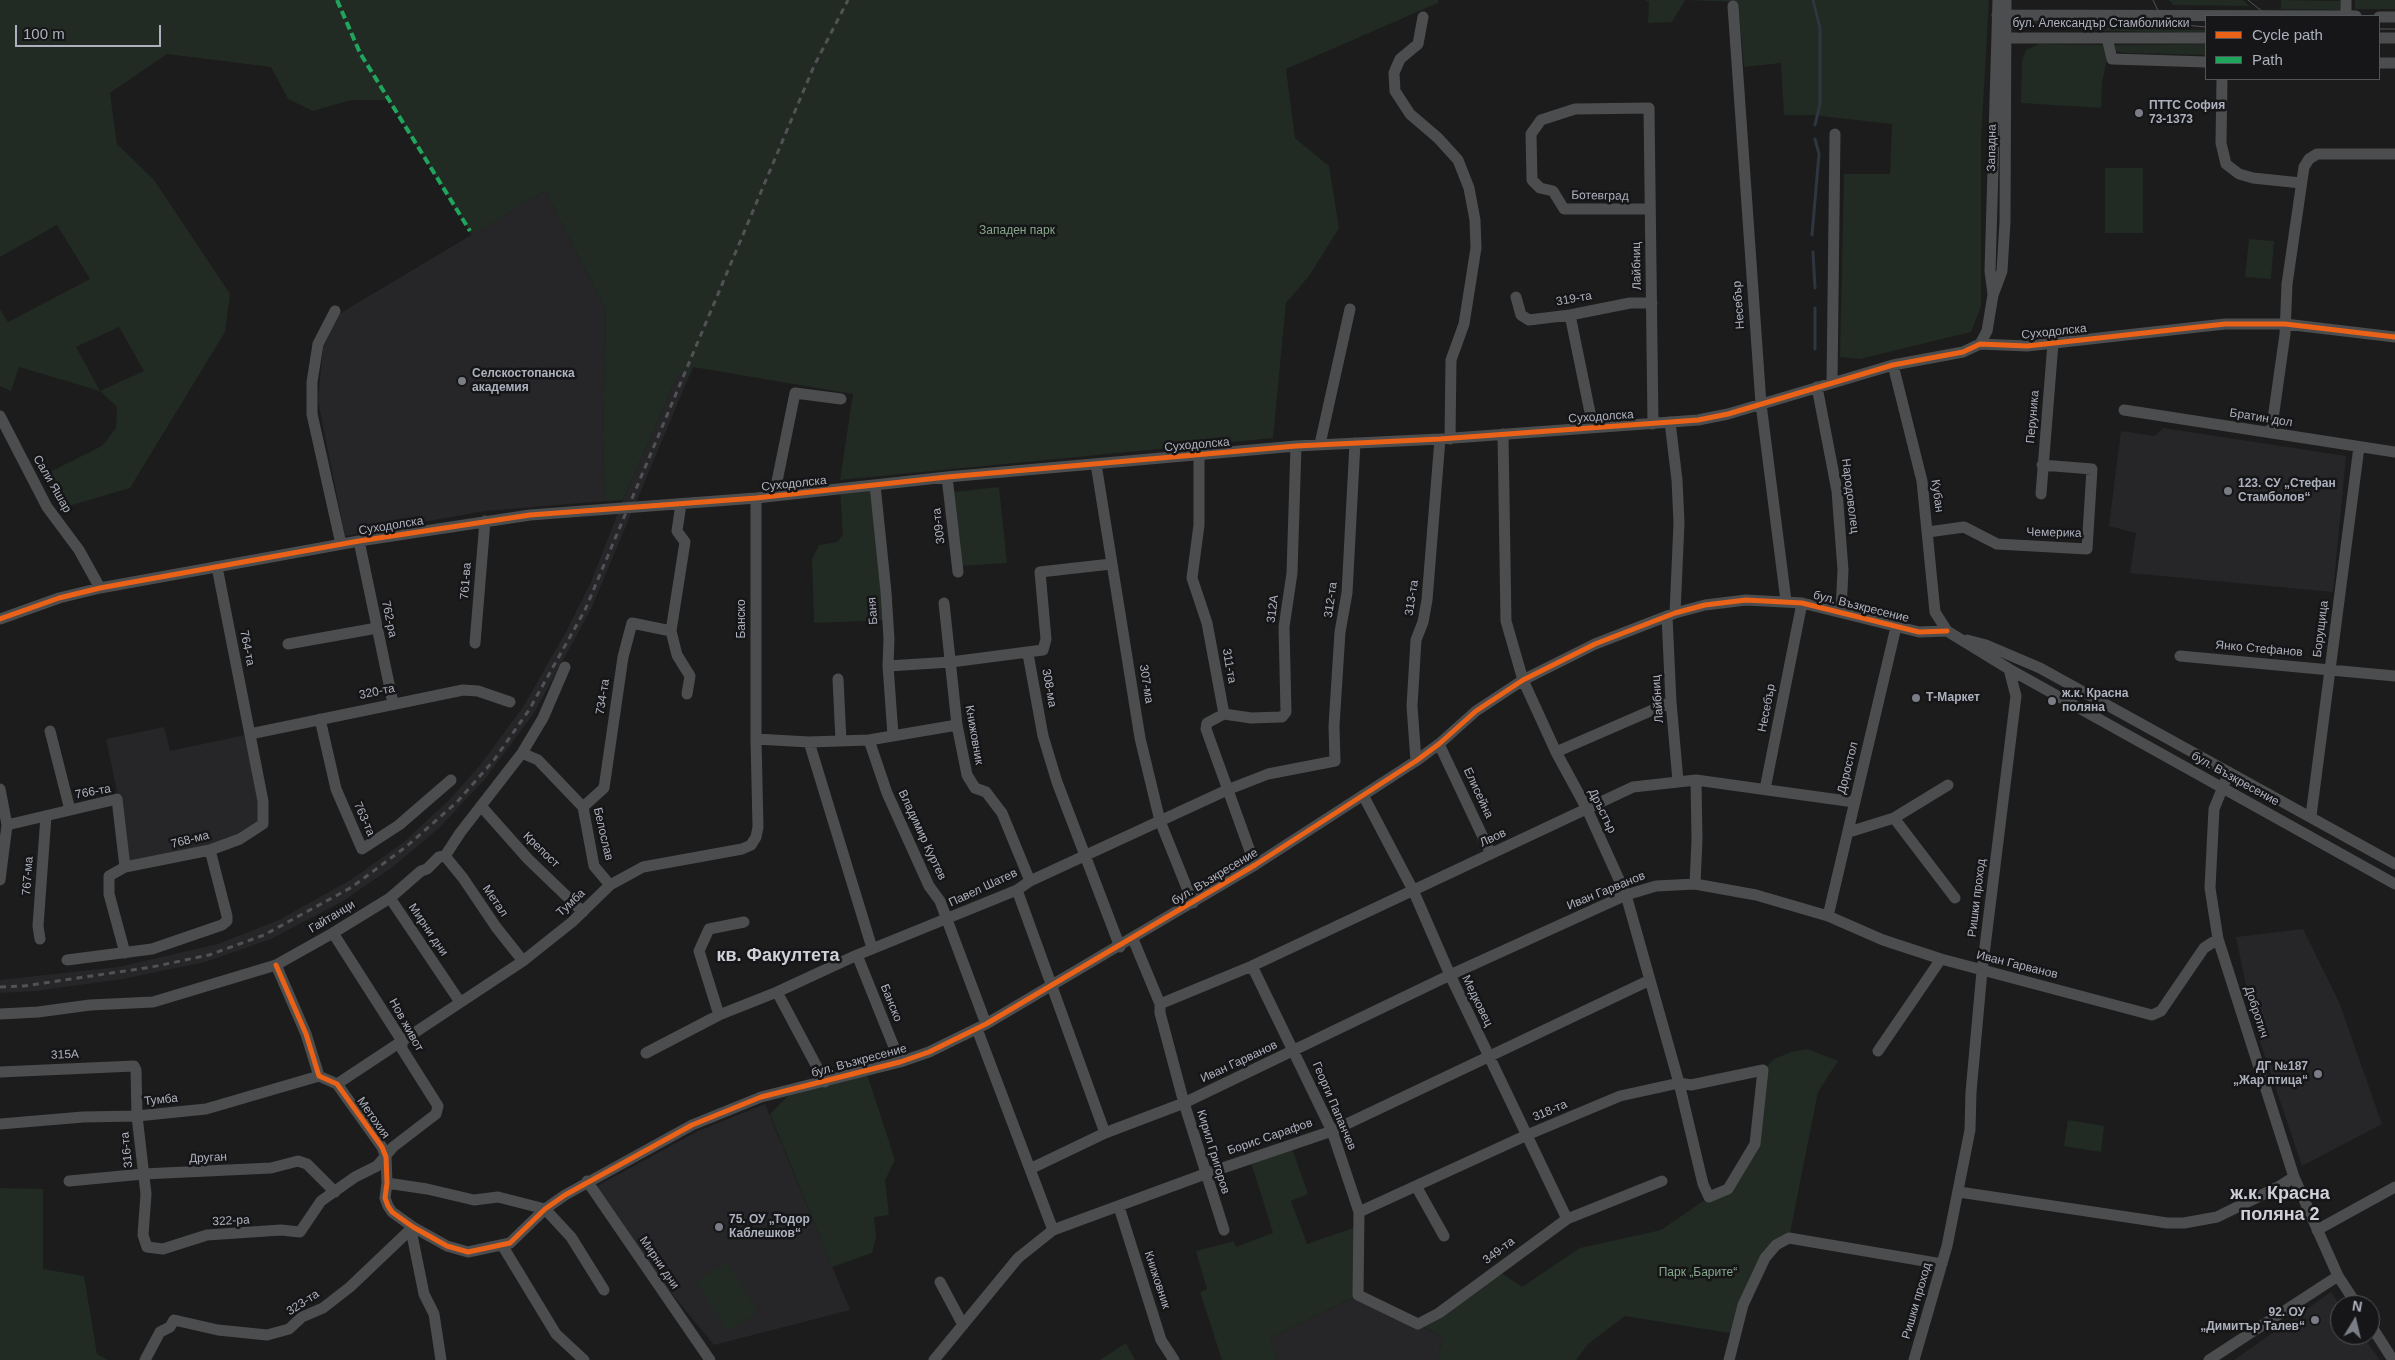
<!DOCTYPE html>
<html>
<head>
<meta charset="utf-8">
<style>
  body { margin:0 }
  #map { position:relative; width:2395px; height:1360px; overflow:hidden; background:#1c1c1c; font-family:Arial,sans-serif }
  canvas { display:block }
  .legend { position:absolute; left:2205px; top:15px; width:175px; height:65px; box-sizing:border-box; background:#161618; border:1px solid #52545a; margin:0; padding:6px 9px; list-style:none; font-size:15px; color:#adb1bd }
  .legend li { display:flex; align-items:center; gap:10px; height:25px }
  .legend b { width:25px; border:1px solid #52545a }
  .north { position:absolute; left:2330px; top:1295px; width:50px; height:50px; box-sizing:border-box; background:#161618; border:1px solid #52545a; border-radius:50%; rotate:9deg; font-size:14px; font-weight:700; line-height:20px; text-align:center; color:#adb1bd }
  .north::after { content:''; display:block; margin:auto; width:18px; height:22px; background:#7a7d85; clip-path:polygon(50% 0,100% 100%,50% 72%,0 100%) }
  .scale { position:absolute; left:15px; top:25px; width:146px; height:22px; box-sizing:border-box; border:2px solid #adb1bd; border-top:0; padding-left:6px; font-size:15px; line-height:18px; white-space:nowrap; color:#adb1bd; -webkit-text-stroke:4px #161618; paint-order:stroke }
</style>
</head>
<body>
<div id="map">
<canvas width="2395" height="1360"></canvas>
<ul class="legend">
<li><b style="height:6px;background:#ea6118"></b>Cycle path</li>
<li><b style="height:6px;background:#20a55d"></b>Path</li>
</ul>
<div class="north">N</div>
<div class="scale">100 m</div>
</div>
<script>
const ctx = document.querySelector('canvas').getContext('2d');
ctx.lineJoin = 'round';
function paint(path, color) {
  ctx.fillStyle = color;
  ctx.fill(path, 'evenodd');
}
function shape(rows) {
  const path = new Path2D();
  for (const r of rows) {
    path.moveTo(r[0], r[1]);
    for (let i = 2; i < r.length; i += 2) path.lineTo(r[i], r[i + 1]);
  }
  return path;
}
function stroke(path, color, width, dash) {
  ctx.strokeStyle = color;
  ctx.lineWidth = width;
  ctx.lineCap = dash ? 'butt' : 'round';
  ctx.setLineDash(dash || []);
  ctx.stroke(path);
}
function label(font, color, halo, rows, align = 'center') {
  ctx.font = font + ' Arial,sans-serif';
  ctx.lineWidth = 5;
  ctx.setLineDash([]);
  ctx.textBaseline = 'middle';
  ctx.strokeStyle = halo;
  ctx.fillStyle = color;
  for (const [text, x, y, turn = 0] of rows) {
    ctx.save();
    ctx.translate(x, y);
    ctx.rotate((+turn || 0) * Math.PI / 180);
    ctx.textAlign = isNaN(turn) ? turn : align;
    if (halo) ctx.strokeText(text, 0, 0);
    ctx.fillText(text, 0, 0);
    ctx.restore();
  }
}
paint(shape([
  [545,191,606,310,603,442,605,501,485,511,345,536,318,401,323,347,339,314],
  [713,296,693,367,591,609,534,713,485,779,440,827,394,866,343,901,271,939,205,962,123,979,35,991,0,993,0,980,118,967,218,944,279,920,352,879,404,842,449,800,481,764,523,707,567,630,591,582,623,500],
  [2163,428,2346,456,2333,592,2130,573,2136,533,2109,526,2121,431,2155,436],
  [164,727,170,751,250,734,263,824,240,839,125,867,118,796,106,739],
  [2303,929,2339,1002,2382,1124,2302,1166,2254,1024,2236,937],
  [765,1104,850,1310,714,1345,650,1267,595,1187,698,1131],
  [2331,1292,2340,1305,2340,1335,2362,1335,2380,1360,2234,1360],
  [1358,1295,1443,1337,1437,1360,1278,1360,1270,1338]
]), '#262628');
paint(shape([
  [0,0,1438,0,1438,3,1286,69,1295,138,1329,166,1339,228,1309,276,1286,303,1273,438,840,480,853,394,693,367,690,375,679,373,623,500,605,501,603,440,606,310,545,191,472,235,388,100,351,100,313,111,288,99,271,67,167,54,110,93,117,144,154,180,230,294,225,332,130,488,62,508,44,475,102,446,116,428,117,407,100,391,19,367,11,391,0,386,0,309,8,322,90,279,57,225,0,257],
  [119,327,144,371,100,391,76,347],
  [1645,0,1989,0,1981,140,1981,307,1971,332,1860,359,1840,357,1844,174,1890,174,1892,124,1812,115,1784,115,1781,63,1744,67,1738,2,1685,0,1672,22,1648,23,1649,2],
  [2169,0,2243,0,2249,6,2173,5],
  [2281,0,2340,1,2341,10,2281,9],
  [2355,0,2395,0,2395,9,2355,9],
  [2147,20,2183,29,2206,30,2206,34,2032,28,2032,22,2037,21],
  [2039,44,2103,45,2107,60,2102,82,2101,108,2021,103,2022,60,2026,50],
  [2206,44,2206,55,2125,53,2115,51,2114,45],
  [2105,168,2143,168,2143,233,2105,233],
  [2249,239,2274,241,2271,279,2245,277],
  [875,485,888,620,814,623,812,559,819,545,837,542,843,535,840,489],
  [999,487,1007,563,960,566,953,492],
  [1808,1049,1838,1061,1818,1092,1789,1238,1776,1245,1735,1334,1625,1316,1588,1344,1576,1360,1437,1360,1443,1337,1418,1324,1497,1270,1522,1287,1580,1248,1661,1230,1709,1197,1728,1189,1755,1144,1763,1070,1774,1059,1791,1052],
  [866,1071,895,1160,885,1180,889,1215,874,1217,876,1237,872,1253,832,1267,770,1114,795,1089],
  [2068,1120,2104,1126,2101,1152,2064,1146],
  [1291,1145,1308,1194,1291,1201,1307,1244,1359,1226,1358,1295,1270,1338,1278,1360,1222,1360,1200,1292,1207,1289,1196,1251,1234,1241,1236,1247,1273,1233,1250,1159],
  [0,1188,43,1189,43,1269,84,1276,97,1354,108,1360,0,1360],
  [727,1262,758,1312,727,1331,696,1281],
  [1126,1343,1135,1360,1100,1360]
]), '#212a23');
stroke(shape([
  [1813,0,1820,28,1820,104,1815,125],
  [1812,235,1819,154,1815,139],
  [1813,252,1815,288],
  [1815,308,1815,349]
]), '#2e363f', 3);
stroke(shape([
  [2346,0,2346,16],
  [1733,6,1761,404,1786,601],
  [1997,15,2356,16],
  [1423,17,1418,44,1400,59,1394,73,1395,91,1410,114,1438,138,1458,160,1469,188,1475,220,1476,248,1464,324,1451,360,1450,439],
  [2379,17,2395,17],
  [2000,38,2206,38],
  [2107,38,2112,59,2206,62],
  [2379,38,2395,38],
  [2379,63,2395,63],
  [2222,79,2221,143,2226,164,2239,174,2253,178,2301,183],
  [1650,209,1564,209,1553,191,1540,188,1532,180,1531,134,1541,120,1575,109,1649,108,1653,424],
  [1993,294,1990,271,1998,0],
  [1516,297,1521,315,1529,320,1570,315,1630,303,1652,303],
  [335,311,318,344,312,382,312,414,341,544],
  [1570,315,1593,427],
  [1980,344,1987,331,1993,295,2002,271,2005,222,2006,0],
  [1893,365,1922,481,1935,612,1947,631,2009,669,2395,884],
  [1832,382,1835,134],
  [1817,387,1837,491,1843,570,1841,611],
  [2124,410,2395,452],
  [0,416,47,507,79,550,100,588],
  [1670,422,1677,480,1679,523,1675,613],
  [2271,433,2285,334,2287,284,2304,167,2309,159,2317,154,2395,154],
  [1320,444,1350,309],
  [1199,455,1199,525,1192,578,1207,623,1224,714],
  [1096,464,1140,738,1160,821,1193,903],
  [947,477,958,572],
  [875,485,886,592,889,639,888,666,893,735],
  [2041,494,2053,343],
  [774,496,795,393,841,399],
  [681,504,677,531,685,542,671,631,677,655,690,676,687,694],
  [1928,532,1964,527,1997,544,2087,549,2092,469,2042,465],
  [359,541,393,703],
  [944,603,957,725,967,775,975,788,986,792,1002,813,1030,881],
  [1667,616,1671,702,1678,781],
  [0,619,59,598,100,588,359,541,530,515,756,498,947,477,1296,446,1440,439,1698,420,1728,414,1893,365,1963,352,1980,344,2027,346,2225,324,2285,324,2395,337],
  [1967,640,1986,645,2040,668,2395,864],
  [475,643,485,521],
  [288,644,377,628],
  [1028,654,1043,736,1057,782,1120,947],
  [2180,656,2395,676],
  [888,666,951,662,1043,650,1046,639,1040,572,1111,564],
  [838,679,841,741],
  [1224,714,1251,718,1282,717,1286,712,1284,627,1292,573,1296,446],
  [1224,714,1207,723,1206,729,1255,865],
  [320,719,336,789,362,849,399,825,451,780],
  [50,731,70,810],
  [250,734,463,690,478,691,510,702],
  [756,739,809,742,869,740,957,725],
  [869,740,887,793,929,886,940,901,986,1024],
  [809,742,872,948],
  [1439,744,1491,854],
  [1556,752,1671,702],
  [522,753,538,760,583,807,594,866,610,885],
  [1416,761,1412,706,1416,640,1423,622,1427,600,1440,439],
  [2229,772,2214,809,2210,888,2218,939,2294,1177,2338,1276,2357,1305],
  [0,789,7,825,0,880],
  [1765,789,1802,603],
  [1363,795,1413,890,1450,975,1567,1219],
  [481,806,528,859,583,912],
  [583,807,604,788,623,657,632,623,671,631],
  [2311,816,2359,447],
  [1894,818,1948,785],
  [7,825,117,799,125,867],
  [1849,832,1894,818,1955,898],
  [445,856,463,878,496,927,523,961],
  [1695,884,1697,840,1696,780],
  [1017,890,1105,1133],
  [390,898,460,1002],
  [1828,916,1896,627],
  [40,939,38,926,46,816],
  [1133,939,1160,1004,1160,1013,1184,1103,1224,1230],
  [125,953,109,894,109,876,125,867,210,850,240,839,263,824,263,801,217,567],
  [857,955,900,1062],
  [67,960,152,949,222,925,227,921,227,916,210,850],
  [276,965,306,1034,319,1076,337,1084,382,1147,386,1157,387,1183,385,1198,388,1206,392,1212,413,1227,447,1246,468,1252,510,1243,545,1209,565,1195,692,1125,761,1097,900,1062,929,1052,986,1024,1255,865,1416,761,1439,744,1476,711,1523,680,1595,644,1675,613,1705,605,1746,600,1802,603,1919,632,1947,631],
  [1252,966,1332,1131,1359,1212,1358,1295,1418,1324,1439,1313,1567,1219,1662,1181],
  [777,992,825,1082],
  [1160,1004,1252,966,1633,787,1696,780,1854,802],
  [0,1014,38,1012,90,1005,153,1002,276,965,333,933,390,898,421,871,427,869,439,857,445,856,460,833,522,753,543,718,565,667],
  [719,1015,699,951,709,929,744,922],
  [977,1029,1053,1230],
  [1878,1051,1941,959],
  [646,1053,719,1015,777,992,857,955,1017,890,1030,881,1227,790,1268,774,1335,761,1334,726,1340,632,1347,593,1355,443],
  [0,1072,134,1066,136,1070,137,1116,146,1194,143,1235,147,1247,163,1249,207,1235,281,1230,300,1232,321,1201,355,1177,377,1166,393,1147,436,1114,438,1106,402,1049,402,1041,333,933],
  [337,1084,523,961,572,922,610,885,643,867,742,849,751,845,756,837,758,827,756,739,756,498],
  [0,1124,83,1117,137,1116,206,1109,319,1076],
  [1032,1168,1105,1133,1184,1103,1450,975,1626,895,1656,886,1695,884,1756,895,1828,916,1883,940,1941,959,2152,1015,2161,1011,2204,948,2218,939],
  [69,1181,143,1174,271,1168,298,1161,307,1164,335,1192],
  [587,1181,710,1360],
  [387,1183,427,1189,474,1200,498,1197,545,1209,571,1237,604,1290],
  [1416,1186,1444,1236],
  [1959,1192,2167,1223,2184,1223,2217,1217,2280,1186,2294,1177],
  [1119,1207,1161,1340,1174,1360],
  [1359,1212,1527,1135,1620,1096,1679,1083,1691,1085,1763,1070,1755,1144,1728,1189,1709,1197,1703,1184,1679,1083,1626,895,1587,809,1556,752,1523,680,1506,621,1503,434],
  [411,1230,424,1294,434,1314,441,1360],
  [2317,1230,2395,1187],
  [502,1245,556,1334,584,1360],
  [940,1282,963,1325],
  [2370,1324,2393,1360],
  [145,1360,160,1332,170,1327,174,1320,218,1330,267,1335,289,1329,302,1317,323,1308,350,1287,413,1227],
  [934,1360,1018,1258,1053,1230,1205,1174,1332,1131,1650,980],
  [1729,1360,1743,1305,1765,1258,1776,1245,1789,1238,1942,1264],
  [1914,1360,1947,1246,1970,1130,1971,1092,1982,971,2016,696,2009,669],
  [2209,1360,2338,1276]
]), '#4c4d4f', 11);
stroke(shape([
  [2153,0,2160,15,2166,21,2174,24,2206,27],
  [2248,0,2268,16],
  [2379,29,2395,29]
]), '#515255', 1);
stroke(shape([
  [0,987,24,986,152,967,209,955,264,935,352,887,407,846,457,802,494,760,529,710,585,610,814,66,848,0]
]), '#515255', 3, [6, 5]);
stroke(shape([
  [337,0,360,53,470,231]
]), '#20a55d', 4, [8, 4]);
stroke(shape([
  [0,619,59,598,100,588,359,541,530,515,756,498,947,477,1296,446,1440,439,1698,420,1728,414,1893,365,1963,352,1980,344,2027,346,2225,324,2285,324,2395,337],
  [276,965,306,1034,319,1076,337,1084,382,1147,386,1157,387,1183,385,1198,388,1206,392,1212,413,1227,447,1246,468,1252,510,1243,545,1209,565,1195,692,1125,761,1097,900,1062,929,1052,986,1024,1255,865,1416,761,1439,744,1476,711,1523,680,1595,644,1675,613,1705,605,1746,600,1802,603,1919,632,1947,631]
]), '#ea6118', 5);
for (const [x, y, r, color] of [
  [2139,113,5,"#7a7d85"],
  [462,381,5,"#7a7d85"],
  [2228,491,5,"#7a7d85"],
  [1916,698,5,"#7a7d85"],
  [2052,701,5,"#7a7d85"],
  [2318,1074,5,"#7a7d85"],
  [719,1227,5,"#7a7d85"],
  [2315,1320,5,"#7a7d85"]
]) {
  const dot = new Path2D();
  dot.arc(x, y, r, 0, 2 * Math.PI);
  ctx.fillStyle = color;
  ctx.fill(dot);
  stroke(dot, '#161618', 2);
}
label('12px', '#adb1bd', '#161618', [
  ["бул. Александър Стамболийски",2101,24],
  ["Западна",1992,148,-89],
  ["Ботевград",1600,196,1],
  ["Лайбниц",1637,266,-91],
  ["319-та",1574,299,-10],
  ["Несебър",1739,305,-94],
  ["Суходолска",2054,332,-6],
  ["Суходолска",1601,417,-4],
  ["Перуника",2033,417,-85],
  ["Братин дол",2261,418,9],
  ["Суходолска",1197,445,-5],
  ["Сали Яшар",52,484,60],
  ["Суходолска",794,484,-6],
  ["Народоволец",1850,496,83],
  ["Кубан",1937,496,82],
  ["Суходолска",391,526,-9],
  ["309-та",939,526,-97],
  ["Чемерика",2054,533,1],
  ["761-ва",466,581,-86],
  ["313-та",1412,598,-81],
  ["312-та",1331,600,-82],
  ["бул. Възкресение",1861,607,14],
  ["312А",1273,609,-83],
  ["Баня",873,611,-94],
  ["762-ра",389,619,78],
  ["Банско",742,619,-90],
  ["Борущица",2321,629,-83],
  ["764-та",247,648,79],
  ["Янко Стефанов",2259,649,5],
  ["311-та",1229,666,80],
  ["307-ма",1146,684,81],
  ["308-ма",1049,688,80],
  ["320-та",377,692,-12],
  ["734-та",603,697,-81],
  ["Лайбниц",1658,699,-94],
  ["Несебър",1767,708,-79],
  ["Книжовник",974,735,80],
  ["Доростол",1848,768,-76],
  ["бул. Възкресение",2235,779,29],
  ["766-та",93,792,-10],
  ["Елисейна",1478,793,65],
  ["Дръстър",1602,811,64],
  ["763-та",364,819,66],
  ["Белослав",603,834,77],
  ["Владимир Куртев",922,835,65],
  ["Лвов",1493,838,-25],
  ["768-ма",190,840,-14],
  ["Крепост",541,850,44],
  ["767-ма",28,876,-86],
  ["бул. Възкресение",1215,877,-31],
  ["Павел Шатев",983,888,-25],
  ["Иван Гарванов",1606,891,-22],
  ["Ришки проход",1977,898,-83],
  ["Метал",495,901,56],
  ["Тумба",571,903,-43],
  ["Гайтанци",332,917,-31],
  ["Мирни дни",428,930,56],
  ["Иван Гарванов",2017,965,14],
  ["Медковец",1477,1001,64],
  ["Банско",891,1003,68],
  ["Добротич",2256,1012,72],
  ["Нов живот",406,1025,61],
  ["315А",65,1055,-2],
  ["бул. Възкресение",859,1061,-15],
  ["Иван Гарванов",1239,1062,-25],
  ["Тумба",161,1100,-6],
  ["Георги Папанчев",1334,1106,67],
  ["318-та",1550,1111,-23],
  ["Метохия",373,1118,55],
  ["Борис Сарафов",1270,1137,-19],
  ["316-та",127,1150,-96],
  ["Кирил Григоров",1213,1152,73],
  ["Друган",208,1158,-3],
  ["322-ра",231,1221,-3],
  ["349-та",1499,1251,-37],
  ["Мирни дни",659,1263,56],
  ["Книжовник",1157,1280,72],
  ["Ришки проход",1917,1301,-74],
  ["323-та",303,1303,-33]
]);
label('bold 12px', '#adb1bd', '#161618', [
  ["ПТТС София",2149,106],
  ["73-1373",2149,120],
  ["Селскостопанска",472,374],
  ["академия",472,388],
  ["123. СУ „Стефан",2238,484],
  ["Стамболов“",2238,498],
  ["ж.к. Красна",2062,694],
  ["поляна",2062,708],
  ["Т-Маркет",1926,698],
  ["ДГ №187",2308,1067,"right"],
  ["„Жар птица“",2308,1081,"right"],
  ["75. ОУ „Тодор",729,1220],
  ["Каблешков“",729,1234],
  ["92. ОУ",2305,1313,"right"],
  ["„Димитър Талев“",2305,1327,"right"]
], 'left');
label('12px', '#85a78a', '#161618', [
  ["Западен парк",1017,231],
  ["Парк „Барите“",1698,1273]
]);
label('bold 18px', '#cfd0d8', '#161618', [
  ["кв. Факултета",778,956],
  ["ж.к. Красна",2280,1194],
  ["поляна 2",2280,1215]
]);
</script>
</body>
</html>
